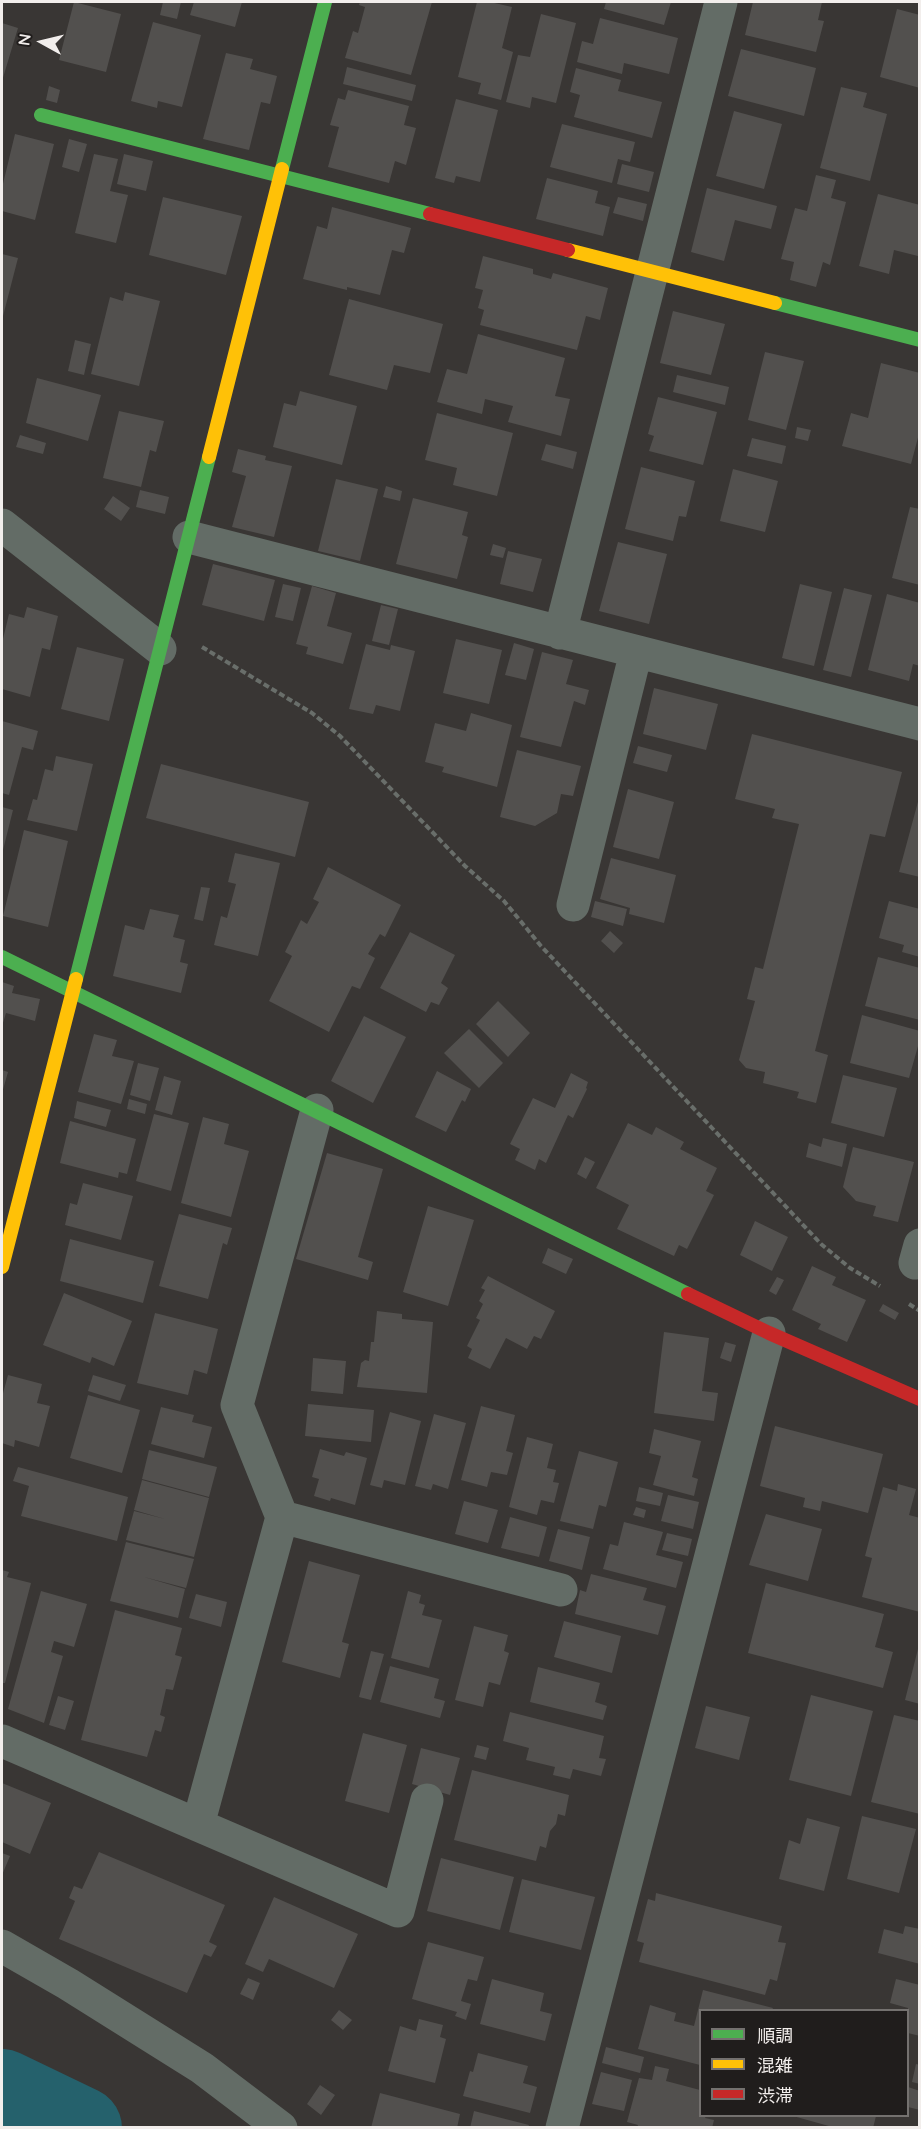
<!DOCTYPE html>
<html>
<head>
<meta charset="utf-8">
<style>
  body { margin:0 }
  #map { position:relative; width:921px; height:2129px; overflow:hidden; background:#393634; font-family:Quicksand,"Noto Sans JP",sans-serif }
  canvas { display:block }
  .frame { position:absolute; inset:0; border:3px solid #f2eeec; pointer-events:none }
  .legend { position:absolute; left:699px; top:2009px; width:210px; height:108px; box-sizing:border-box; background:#201d1c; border:2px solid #74716f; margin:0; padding:8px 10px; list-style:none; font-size:18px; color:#f2eeec }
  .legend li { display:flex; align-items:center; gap:12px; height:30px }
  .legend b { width:30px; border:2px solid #74716f }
  .north { position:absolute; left:12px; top:12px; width:60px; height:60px; -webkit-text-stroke:4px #201d1c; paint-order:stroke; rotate:278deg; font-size:16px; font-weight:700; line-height:24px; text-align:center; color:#f2eeec }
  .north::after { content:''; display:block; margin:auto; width:21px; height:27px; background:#f2eeec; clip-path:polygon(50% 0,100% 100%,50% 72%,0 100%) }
</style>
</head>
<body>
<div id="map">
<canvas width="921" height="2129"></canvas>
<div class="frame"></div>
<ul class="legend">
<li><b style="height:8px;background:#4caf50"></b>順調</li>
<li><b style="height:8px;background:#ffc107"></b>混雑</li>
<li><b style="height:8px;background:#c62828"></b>渋滞</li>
</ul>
<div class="north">N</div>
</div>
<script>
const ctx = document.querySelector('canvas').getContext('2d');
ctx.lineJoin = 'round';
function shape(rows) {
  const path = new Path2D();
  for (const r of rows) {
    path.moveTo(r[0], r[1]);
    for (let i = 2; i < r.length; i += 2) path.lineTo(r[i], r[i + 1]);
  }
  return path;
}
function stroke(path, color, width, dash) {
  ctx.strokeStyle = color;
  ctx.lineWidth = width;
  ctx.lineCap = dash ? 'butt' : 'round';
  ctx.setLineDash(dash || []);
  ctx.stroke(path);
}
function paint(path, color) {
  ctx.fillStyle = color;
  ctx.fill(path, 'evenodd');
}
stroke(shape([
  [2,2090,81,2128]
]), '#25616c', 82);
paint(shape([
  [74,2,121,14,106,72,59,60],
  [163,2,181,2,177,19,160,15],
  [194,2,242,2,235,27,190,15],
  [360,2,432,2,411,75,345,58,353,31,358,33,365,7,359,5],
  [477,2,490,2,512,7,502,48,513,52,501,100,478,94,481,83,458,77],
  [606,2,671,2,664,25,604,9],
  [753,2,822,2,818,20,824,21,816,52,745,35],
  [897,9,920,15,920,88,880,77],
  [541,14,576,23,556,103,532,97,530,108,506,102,518,55,530,57],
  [600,18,678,38,669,74,624,63,622,74,577,62,582,41,593,44],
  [153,22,201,35,182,107,158,101,157,108,131,101],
  [2,23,18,28,2,81],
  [741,49,816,68,804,116,728,96],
  [226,53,253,59,250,69,277,76,270,104,261,102,249,150,203,139],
  [347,67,416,85,412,101,343,84],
  [576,68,621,80,618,91,662,102,652,138,574,117,580,95,570,92],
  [49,86,60,90,57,103,46,100],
  [841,87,867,93,863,107,887,114,870,181,820,168],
  [348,90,409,106,404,125,416,128,406,165,395,161,389,183,328,167,339,127,330,125,338,98,345,100],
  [456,99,498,110,480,182,456,176,454,183,435,178],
  [734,111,782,124,764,189,716,176],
  [562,124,635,142,630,162,618,159,612,183,550,167],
  [15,134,54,144,35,220,2,211,2,188],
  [69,139,87,144,79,172,62,167],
  [94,154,118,159,110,191,128,195,116,243,75,233],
  [124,154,153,161,146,191,117,184],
  [622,164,654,172,649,192,617,184],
  [816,175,836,180,831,198,846,202,830,265,823,262,816,287,790,280,794,262,781,259,795,208,807,211],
  [547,178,598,191,595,203,610,207,603,236,536,219],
  [707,188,777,206,771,229,735,220,724,261,691,252],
  [878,194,920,205,918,256,894,250,889,274,859,266],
  [163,197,242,216,226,275,149,255],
  [618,197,647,204,643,221,613,213],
  [332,207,411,228,404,253,392,250,380,295,347,287,347,290,303,279,317,226,327,229],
  [2,254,18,258,2,320],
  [483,256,533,269,533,274,551,279,553,273,608,288,600,320,586,316,577,350,480,325,484,310,478,308,483,290,475,288],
  [125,292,160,301,139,386,91,374,110,297,123,301],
  [349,299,443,324,430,373,394,365,387,390,329,375],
  [673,311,725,324,711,375,660,363],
  [478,334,565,358,555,396,570,399,561,436,508,422,513,406,485,399,482,414,437,402,447,369,467,374],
  [75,340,91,344,84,375,68,371],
  [765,352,804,361,786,430,748,420],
  [881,363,920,373,920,430,911,464,842,446,851,413,868,418],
  [677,375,729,387,725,405,673,392],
  [37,378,101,395,88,441,26,423],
  [300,391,357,406,342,465,273,447,284,403,296,406],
  [658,397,717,412,703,465,649,451,654,436,648,434],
  [119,411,164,421,156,452,150,450,141,487,103,478],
  [437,413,513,433,497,496,453,485,457,468,425,460],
  [797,427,811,430,808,441,795,438],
  [20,435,46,443,43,454,16,447],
  [752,438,786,446,782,464,747,456],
  [546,444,577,452,573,469,541,460],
  [238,449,266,456,265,460,292,466,274,537,232,527,246,476,232,472],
  [641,467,695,481,686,517,679,516,673,541,625,529],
  [733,469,778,481,765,532,720,521],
  [336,479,378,489,360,561,318,551],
  [386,486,402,491,400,501,383,497],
  [140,490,169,497,165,514,136,507],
  [113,496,130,508,121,521,104,509],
  [413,498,468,512,462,535,468,537,457,579,396,564],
  [910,507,920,509,920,585,892,578],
  [618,542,667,554,649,624,599,611],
  [493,544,506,548,503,558,490,555],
  [508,551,542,559,533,592,500,584],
  [213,564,275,580,264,621,202,605],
  [283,584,301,588,293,621,275,617],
  [800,584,832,592,814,666,782,658],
  [312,586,336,593,327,626,352,633,343,664,306,654,308,647,296,644],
  [844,588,872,595,851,677,823,670],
  [887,594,920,603,920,666,913,664,909,681,868,670],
  [381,605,398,609,389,645,372,641],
  [27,607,58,616,50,650,42,648,30,697,2,689,2,643,9,614,24,618],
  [456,639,502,650,489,704,443,693],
  [514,643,534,649,526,680,505,675],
  [366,644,390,650,391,645,415,651,400,711,376,705,373,714,349,709],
  [77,647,124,659,109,721,61,709],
  [542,652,573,660,566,684,589,690,585,705,574,701,561,747,520,737],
  [654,688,718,704,706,750,643,734],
  [471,713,512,725,497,787,442,772,444,767,425,762,435,723,466,731],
  [2,721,38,731,33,750,22,747,9,795,2,793],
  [752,734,902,772,885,837,870,834,815,1051,828,1055,816,1103,797,1098,799,1092,763,1083,765,1072,746,1068,739,1060,755,1001,747,999,755,967,763,969,799,824,772,818,775,809,735,799],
  [638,746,672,755,667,772,633,763],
  [517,750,581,766,573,796,561,794,557,813,535,826,500,817],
  [56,756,93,764,77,831,27,820,33,799,37,800,45,769,53,771],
  [161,764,309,802,295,857,146,818],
  [628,789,674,802,659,859,613,847],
  [919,798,920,798,920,877,899,872],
  [2,807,13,810,2,854],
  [24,830,68,841,48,927,3,916],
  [235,853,280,863,258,956,214,945,221,916,227,918,236,884,228,882],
  [611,858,676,875,664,923,629,914,630,908,600,899],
  [328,867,401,905,385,937,380,934,368,954,375,958,360,989,352,986,329,1032,269,1001,292,956,285,952,301,920,307,924,319,902,313,899],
  [201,887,210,888,203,921,194,919],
  [595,901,627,909,623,926,591,917],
  [889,901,920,909,920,957,902,952,904,945,879,938],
  [150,909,179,915,173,937,185,940,180,962,188,964,181,993,113,976,125,925,144,930],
  [610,931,623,943,614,953,601,941],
  [410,932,455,955,441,983,448,988,439,1005,431,1002,426,1012,380,988],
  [878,957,920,968,920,1020,865,1006],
  [2,982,14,986,12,993,40,999,35,1021,6,1013,2,1026],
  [498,1001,530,1033,508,1057,476,1024],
  [862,1015,920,1031,920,1039,909,1078,850,1063],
  [364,1016,406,1037,373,1103,331,1081],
  [469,1029,503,1063,479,1088,444,1053],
  [94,1034,117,1040,112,1056,134,1061,121,1104,78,1092],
  [138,1063,159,1068,150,1101,130,1095],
  [2,1070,8,1072,2,1093],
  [437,1071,471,1089,465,1102,462,1100,446,1132,415,1117],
  [571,1073,588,1082,586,1088,587,1089,573,1118,568,1115,546,1163,539,1159,535,1170,515,1160,520,1149,510,1144,533,1098,555,1108],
  [843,1075,897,1088,884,1137,831,1123],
  [164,1076,181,1081,172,1115,155,1110],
  [129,1099,147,1104,145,1114,127,1109],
  [77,1101,111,1110,106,1127,74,1118],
  [154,1114,189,1123,171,1191,136,1181],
  [203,1117,229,1124,224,1144,249,1151,231,1217,181,1203],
  [70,1121,136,1139,127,1174,119,1172,118,1178,60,1163],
  [628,1123,652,1135,656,1127,684,1142,680,1149,717,1168,706,1191,714,1195,687,1249,679,1245,674,1256,617,1229,629,1205,596,1188],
  [823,1138,847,1144,842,1167,806,1157,809,1143,821,1147],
  [853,1147,914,1162,898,1222,873,1216,876,1206,856,1201,843,1187],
  [327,1153,383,1169,358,1257,373,1262,368,1280,296,1259],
  [585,1157,595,1162,586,1179,577,1174],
  [83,1183,133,1196,121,1240,65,1225,70,1203,77,1205],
  [428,1206,474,1220,448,1306,403,1292],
  [179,1214,232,1228,227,1245,223,1243,208,1299,159,1286],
  [755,1221,788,1237,772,1271,740,1255],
  [70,1239,154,1261,143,1303,60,1281],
  [548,1248,573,1259,566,1274,542,1263],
  [812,1266,836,1277,832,1285,866,1300,847,1342,818,1329,821,1324,792,1310],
  [488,1276,555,1311,541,1339,534,1336,527,1349,506,1338,490,1369,468,1358,472,1349,467,1346,480,1320,476,1318,483,1304,479,1301,485,1290,481,1288],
  [777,1277,784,1280,776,1295,769,1291],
  [64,1293,132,1321,114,1366,92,1357,90,1363,43,1345],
  [883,1304,899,1313,895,1320,879,1311],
  [377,1311,402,1314,402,1319,433,1322,427,1393,357,1387,361,1363,365,1360,369,1361,371,1342,374,1342],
  [155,1313,218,1329,207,1374,194,1370,188,1395,137,1383],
  [664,1332,709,1338,702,1391,718,1393,714,1421,654,1413],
  [725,1342,736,1345,731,1362,720,1358],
  [313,1358,346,1361,343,1394,311,1391],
  [8,1375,42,1384,37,1403,50,1406,39,1447,15,1440,14,1447,2,1443,2,1397],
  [93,1375,126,1385,120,1401,88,1391],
  [88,1395,140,1410,122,1473,70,1458],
  [308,1404,374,1410,371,1442,305,1436],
  [481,1406,515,1415,506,1451,513,1453,507,1475,491,1472,487,1487,461,1480],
  [161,1407,194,1415,192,1422,212,1427,204,1458,151,1444],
  [390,1412,421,1421,405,1485,384,1480,382,1488,370,1485],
  [434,1414,466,1423,448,1489,433,1484,431,1490,415,1486],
  [775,1426,883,1454,868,1513,822,1501,820,1511,803,1507,805,1498,760,1486],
  [654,1429,701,1441,692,1477,698,1479,694,1496,653,1485,661,1456,649,1453],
  [527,1437,553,1444,547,1468,556,1470,553,1482,559,1483,554,1503,541,1500,537,1515,509,1507],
  [320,1449,344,1456,346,1452,367,1458,355,1505,331,1498,330,1501,314,1496,319,1479,312,1477],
  [149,1450,217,1467,209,1497,142,1479],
  [579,1451,618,1462,606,1507,599,1505,593,1529,560,1521],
  [18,1467,128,1497,117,1541,21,1516,29,1486,13,1481],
  [142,1480,209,1498,194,1557,126,1540,134,1511,165,1519,134,1510],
  [898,1484,916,1489,909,1515,920,1518,920,1612,862,1597,872,1558,865,1556,883,1487,897,1491],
  [639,1487,663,1493,660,1506,636,1501],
  [668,1495,699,1502,693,1529,661,1521],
  [464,1501,498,1510,488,1543,455,1534],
  [636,1507,646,1510,644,1518,633,1515],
  [766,1514,822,1529,808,1581,749,1565],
  [510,1517,547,1527,539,1557,501,1548],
  [624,1522,663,1532,656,1555,683,1562,676,1588,603,1569,610,1544,618,1546],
  [558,1529,590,1537,582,1570,549,1561],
  [667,1533,692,1539,688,1556,662,1550],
  [126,1542,194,1559,186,1588,144,1577,185,1589,178,1618,110,1601],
  [309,1561,360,1575,342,1642,349,1644,340,1678,282,1662],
  [2,1570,9,1572,7,1577,31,1583,5,1683,2,1683],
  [591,1574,647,1588,643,1600,666,1606,658,1635,575,1614,580,1590,586,1592],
  [766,1583,884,1614,875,1647,893,1652,883,1688,748,1653],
  [41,1591,87,1604,74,1647,54,1641,51,1652,63,1656,44,1723,8,1709],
  [408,1591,421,1595,419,1603,425,1605,422,1615,442,1620,429,1668,391,1658],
  [196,1594,227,1602,221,1627,189,1618],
  [115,1610,182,1628,175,1655,182,1657,173,1690,166,1689,160,1715,165,1717,161,1732,155,1730,147,1757,81,1740],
  [564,1621,621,1636,612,1673,554,1657],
  [474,1626,508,1635,504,1651,509,1653,500,1685,489,1682,483,1707,455,1700],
  [919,1645,920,1645,920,1704,905,1700],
  [371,1651,384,1654,371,1700,359,1697],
  [390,1666,439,1679,434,1698,445,1701,440,1718,380,1702],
  [538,1667,600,1683,595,1702,607,1706,603,1720,530,1702],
  [811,1695,873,1711,851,1796,789,1780],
  [58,1696,74,1701,65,1730,49,1725],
  [706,1706,750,1717,739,1760,695,1748],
  [510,1712,604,1736,599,1758,606,1759,601,1776,573,1769,570,1779,553,1775,555,1767,526,1760,529,1748,503,1741],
  [894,1715,920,1721,920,1814,871,1802],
  [363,1733,407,1745,389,1813,345,1801],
  [477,1745,489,1748,486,1760,474,1757],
  [421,1748,460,1758,450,1795,412,1784],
  [472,1770,569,1795,565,1816,558,1814,556,1824,550,1831,546,1848,540,1846,536,1861,454,1840],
  [2,1783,51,1803,30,1854,2,1842],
  [862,1816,916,1829,899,1893,847,1879],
  [807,1818,840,1827,824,1891,779,1879,789,1840,800,1844],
  [99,1852,225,1905,209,1942,217,1946,211,1957,204,1954,187,1993,59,1939,75,1901,69,1898,74,1886,82,1889],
  [2,1853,10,1856,2,1875],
  [441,1858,514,1877,500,1930,427,1911],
  [522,1879,595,1897,581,1950,509,1932],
  [656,1893,782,1926,778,1942,786,1943,777,1981,770,1979,765,1995,639,1962,644,1943,637,1941,648,1899,655,1901],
  [274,1897,358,1934,334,1988,269,1959,263,1972,245,1964],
  [905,1926,920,1929,920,1964,878,1953,884,1929,903,1934],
  [428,1942,484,1957,477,1981,468,1979,461,2001,471,2004,466,2020,455,2016,457,2012,412,1999],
  [248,1978,260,1983,253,2000,240,1994],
  [492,1979,544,1993,540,2011,552,2014,545,2041,480,2024],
  [896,1979,920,1985,920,2036,908,2033,908,2008,890,2003],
  [703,1990,773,2008,772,2010,700,2010,700,2065,638,2049,650,2005,676,2013,674,2021,694,2026],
  [339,2010,352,2020,343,2030,331,2020],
  [419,2019,443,2025,440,2037,446,2039,435,2083,388,2071,400,2026,416,2031],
  [606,2047,644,2057,640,2073,602,2063],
  [478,2053,528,2066,523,2083,537,2087,530,2113,463,2096,470,2071,473,2072],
  [916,2064,920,2065,920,2084,912,2082],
  [655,2066,669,2069,666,2081,700,2090,700,2116,706,2116,705,2118,714,2120,712,2128,637,2128,638,2125,627,2122,639,2078,652,2080],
  [601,2072,632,2080,624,2111,592,2104],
  [320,2085,335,2095,321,2115,307,2104],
  [908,2087,920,2091,920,2110,908,2107],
  [380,2093,460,2114,457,2128,371,2128],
  [474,2111,529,2125,528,2128,470,2128],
  [793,2116,876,2116,873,2128,836,2128]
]), '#52504e');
stroke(shape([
  [202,647,312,713,340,736,465,866,504,901,541,946,821,1244,850,1268,880,1286],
  [909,1304,920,1311]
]), '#696e6a', 4, [6, 3]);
stroke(shape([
  [2,525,160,649],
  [189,537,920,724],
  [560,633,721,2],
  [573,905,636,652],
  [915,1263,920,1245],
  [282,1517,561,1590],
  [2,1741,398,1911,427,1800],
  [198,1825,282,1517,237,1405,317,1110],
  [2,1946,68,1984,202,2068,281,2128],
  [562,2128,769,1333]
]), '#636c66', 33);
stroke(shape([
  [41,115,430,214],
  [282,169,325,2],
  [775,303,920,340],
  [2,957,688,1294],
  [76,979,209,457]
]), '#4caf50', 14);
stroke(shape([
  [568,250,775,303],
  [209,457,282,169],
  [2,1267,76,979]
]), '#ffc107', 14);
stroke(shape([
  [430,214,568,250],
  [688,1294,769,1333,920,1399]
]), '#c62828', 14);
</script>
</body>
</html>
